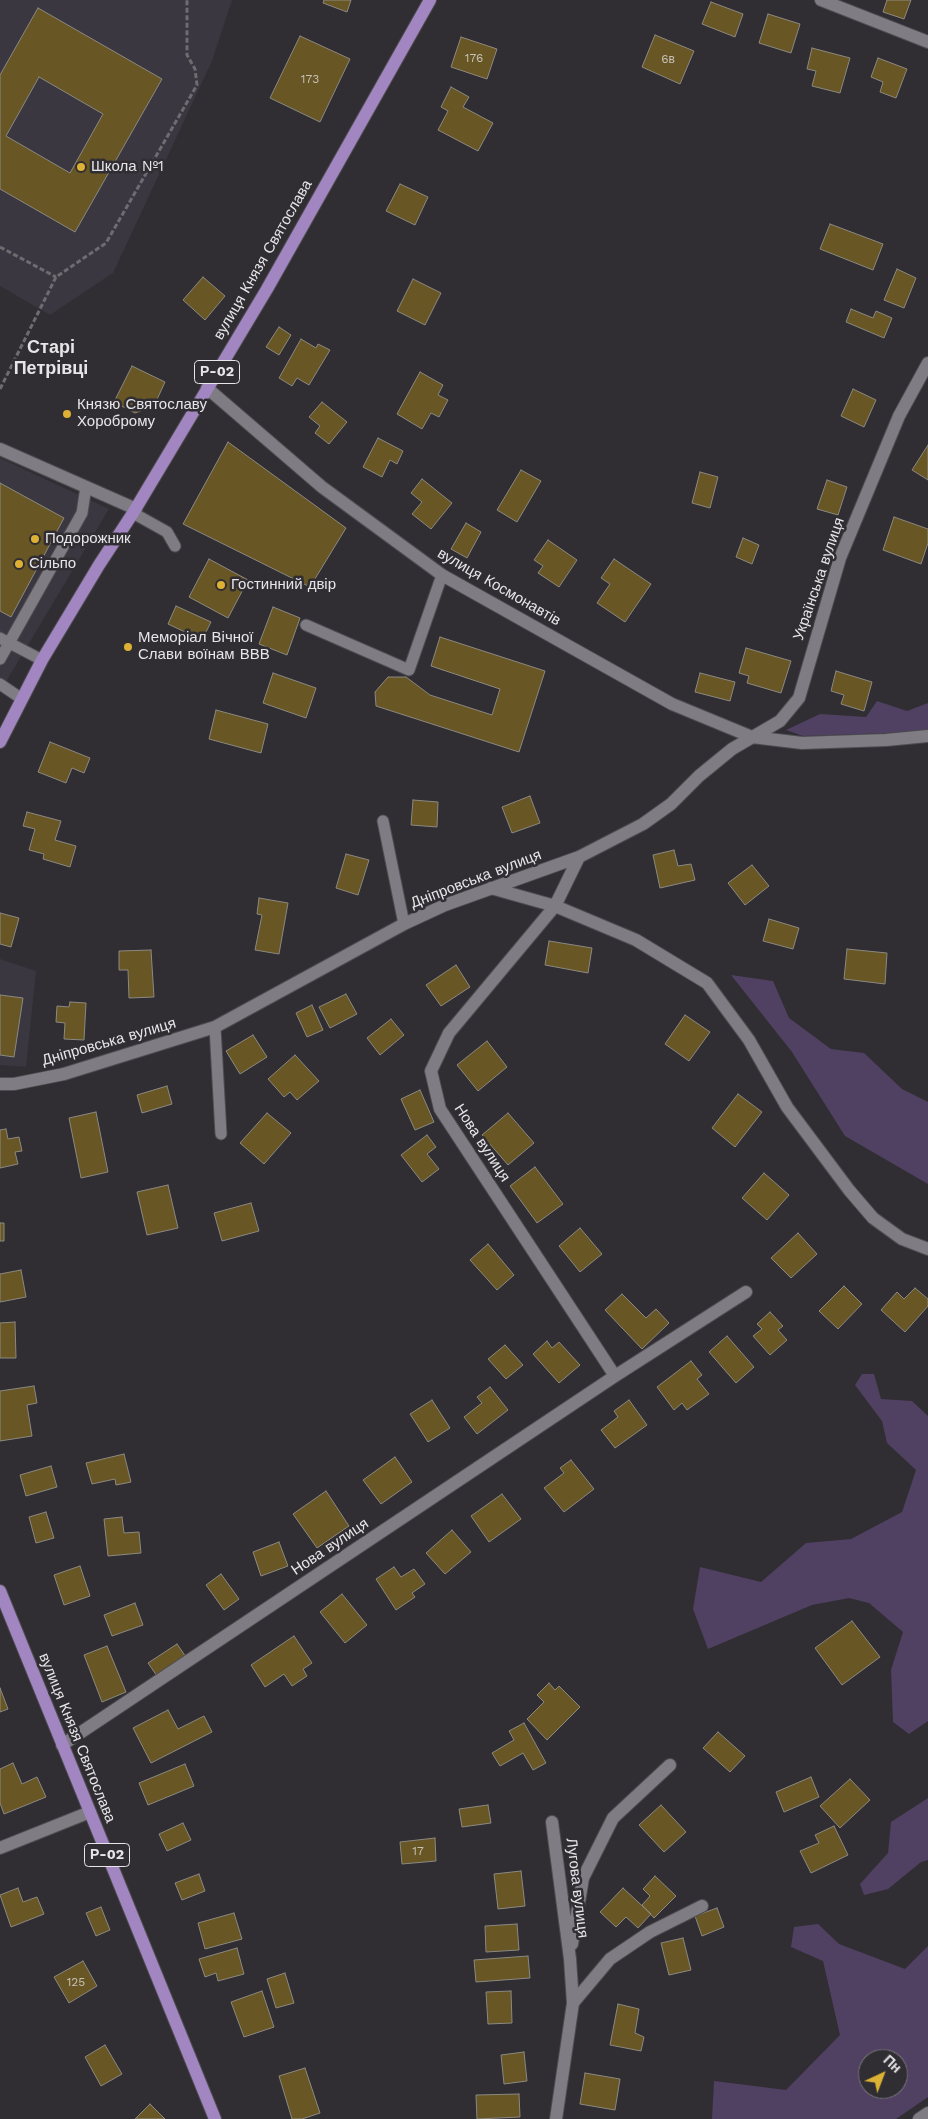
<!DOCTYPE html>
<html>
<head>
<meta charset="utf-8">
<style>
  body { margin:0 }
  #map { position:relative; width:928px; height:2119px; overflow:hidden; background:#302e33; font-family:"Work Sans",sans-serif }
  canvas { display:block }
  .north { position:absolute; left:858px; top:2049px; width:50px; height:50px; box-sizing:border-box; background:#302e33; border:1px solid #79777b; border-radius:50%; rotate:43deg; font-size:14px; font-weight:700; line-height:20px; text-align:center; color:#e6e5e8 }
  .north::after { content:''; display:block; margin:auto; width:18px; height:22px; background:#ddb133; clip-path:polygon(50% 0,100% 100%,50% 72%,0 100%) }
</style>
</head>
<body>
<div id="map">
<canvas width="928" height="2119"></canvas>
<div class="north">Пн</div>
</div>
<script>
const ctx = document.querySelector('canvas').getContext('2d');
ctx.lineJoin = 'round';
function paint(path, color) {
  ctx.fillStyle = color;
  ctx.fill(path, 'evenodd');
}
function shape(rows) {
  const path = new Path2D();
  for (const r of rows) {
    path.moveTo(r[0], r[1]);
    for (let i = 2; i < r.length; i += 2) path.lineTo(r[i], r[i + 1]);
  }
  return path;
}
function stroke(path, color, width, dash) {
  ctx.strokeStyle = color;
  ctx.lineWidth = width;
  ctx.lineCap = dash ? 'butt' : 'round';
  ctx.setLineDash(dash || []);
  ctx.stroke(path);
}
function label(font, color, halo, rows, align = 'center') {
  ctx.font = font + ' "Work Sans",sans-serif';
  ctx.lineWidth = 5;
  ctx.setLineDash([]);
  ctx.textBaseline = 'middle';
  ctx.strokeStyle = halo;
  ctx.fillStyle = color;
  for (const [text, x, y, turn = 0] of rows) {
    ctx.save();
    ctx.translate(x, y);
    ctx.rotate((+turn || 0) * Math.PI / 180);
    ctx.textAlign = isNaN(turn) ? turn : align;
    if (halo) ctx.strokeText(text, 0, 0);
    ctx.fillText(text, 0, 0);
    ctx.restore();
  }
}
paint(shape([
  [0,0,232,0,212,61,113,273,50,315,0,286],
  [0,458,109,509,0,692],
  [0,959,36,971,26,1067,0,1065]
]), '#3a3740');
paint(shape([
  [877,701,907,711,928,703,928,730,888,733,803,736,786,730,820,714,866,717],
  [731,975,773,981,789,1018,831,1049,864,1053,902,1089,928,1102,928,1184,845,1136,792,1052],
  [862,1374,874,1374,881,1399,912,1401,928,1416,928,1721,909,1734,893,1722,891,1670,903,1632,869,1603,849,1598,812,1605,708,1649,693,1609,700,1567,761,1582,806,1543,851,1539,902,1512,916,1470,887,1443,882,1421,855,1385],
  [928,1798,928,1860,921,1862,888,1889,864,1895,860,1884,888,1853,891,1822],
  [818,1924,839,1944,905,1969,928,1946,928,2097,896,2119,712,2119,714,2081,786,2090,840,2035,823,1961,791,1947,794,1927],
  [868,2059,898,2059,898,2089,868,2089]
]), '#504062');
const building = shape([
  [324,0,351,0,347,12,323,3,324,0],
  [887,0,911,0,904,19,883,12,887,0],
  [711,2,743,14,735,37,702,24,711,2],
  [38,8,162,79,75,232,0,189,0,75,38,8],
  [39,77,103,114,70,173,6,136,39,77],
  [768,14,800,24,791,53,759,43,768,14],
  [655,35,694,51,680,84,642,67,655,35],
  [300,36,350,59,320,122,270,98,300,36],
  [461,37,497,49,487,79,451,67,461,37],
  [812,48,850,58,840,93,812,86,816,71,807,69,812,48],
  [878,58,907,69,896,98,880,92,883,82,871,77,878,58],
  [451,87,469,97,463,107,493,123,478,151,438,130,448,111,441,107,451,87],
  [400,184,428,197,415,225,386,211,400,184],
  [830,224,883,244,873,270,820,249,830,224],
  [897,269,916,278,904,308,884,300,897,269],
  [203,277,225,296,205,320,183,300,203,277],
  [413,279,441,293,425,325,397,311,413,279],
  [851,309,873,318,876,311,892,318,884,338,846,322,851,309],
  [279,327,291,335,279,355,266,347,279,327],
  [301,339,316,348,318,344,330,350,309,385,297,378,292,386,279,378,301,339],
  [132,366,165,382,154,406,135,413,114,402,132,366],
  [420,372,443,385,438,395,448,400,439,417,431,413,422,429,397,414,420,372],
  [853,389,876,400,864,427,841,416,853,389],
  [322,402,347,422,329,444,315,433,320,426,309,417,322,402],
  [378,438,403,451,397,464,390,460,382,477,363,467,378,438],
  [228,442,346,528,310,587,183,524,228,442],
  [928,445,928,480,912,470,928,445],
  [521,470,541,481,517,522,497,510,521,470],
  [700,472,718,477,710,508,692,503,700,472],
  [422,479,452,503,431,529,412,514,422,502,411,493,422,479],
  [827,480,847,487,838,515,817,509,827,480],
  [0,483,64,518,11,617,0,611,0,483],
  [894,517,928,529,928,543,921,564,883,550,894,517],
  [466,523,481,532,467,558,451,549,466,523],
  [743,538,759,545,752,564,736,557,743,538],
  [548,540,577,560,559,587,538,573,543,566,534,560,548,540],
  [209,559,248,580,228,618,189,597,209,559],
  [614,559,651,584,625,622,597,603,610,584,601,578,614,559],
  [176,606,211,622,202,640,168,624,176,606],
  [273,607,300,618,287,655,259,644,273,607],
  [440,637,545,671,519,752,376,706,375,692,388,677,406,677,430,695,492,715,500,689,431,666,440,637],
  [746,648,791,661,781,693,747,683,749,676,739,673,746,648],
  [836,671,872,682,864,711,841,704,844,695,831,691,836,671],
  [273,673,316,688,306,718,263,703,273,673],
  [700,673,735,682,730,701,695,692,700,673],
  [216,710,268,724,261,753,209,739,216,710],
  [50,742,90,758,84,773,72,768,66,783,38,772,50,742],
  [530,796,540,823,512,833,502,807,530,796],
  [413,800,438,802,437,827,411,825,413,800],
  [27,812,61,821,55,840,76,846,70,867,43,859,44,854,29,850,35,829,23,826,27,812],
  [674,850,678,866,691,864,695,880,660,888,653,855,674,850],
  [346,854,369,860,358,895,336,888,346,854],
  [752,865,769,886,745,905,728,883,752,865],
  [259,898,288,903,279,954,255,950,262,915,257,914,259,898],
  [0,913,19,918,11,947,0,944,0,913],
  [769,919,799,928,793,949,763,941,769,919],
  [549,941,592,948,588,973,545,965,549,941],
  [847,949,887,953,885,984,844,979,847,949],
  [151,950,154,997,129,998,128,970,119,970,119,951,151,950],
  [456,965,470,987,441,1006,426,985,456,965],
  [346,994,357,1014,330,1028,319,1007,346,994],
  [0,995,23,998,14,1057,0,1055,0,995],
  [70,1002,86,1003,84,1040,64,1039,65,1023,56,1022,57,1006,69,1007,70,1002],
  [312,1005,323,1030,307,1037,296,1013,312,1005],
  [685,1015,710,1032,689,1061,665,1044,685,1015],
  [391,1019,404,1035,380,1055,367,1038,391,1019],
  [253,1035,267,1057,240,1074,226,1051,253,1035],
  [487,1041,507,1067,478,1091,457,1065,487,1041],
  [295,1055,319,1081,297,1100,290,1092,284,1097,268,1079,295,1055],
  [167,1086,172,1104,142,1113,137,1095,167,1086],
  [420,1090,434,1122,415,1130,401,1099,420,1090],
  [738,1094,762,1112,735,1147,712,1128,738,1094],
  [96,1112,108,1172,81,1178,69,1118,96,1112],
  [267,1113,291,1133,264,1164,240,1143,267,1113],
  [508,1113,534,1143,508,1165,482,1135,508,1113],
  [6,1129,8,1139,19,1137,22,1151,15,1152,18,1164,0,1168,0,1130,6,1129],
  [427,1135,436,1147,427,1154,439,1169,422,1182,401,1155,427,1135],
  [535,1167,563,1204,537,1223,510,1186,535,1167],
  [764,1173,789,1195,767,1220,742,1198,764,1173],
  [168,1185,178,1228,147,1235,137,1192,168,1185],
  [251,1203,259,1231,222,1241,214,1213,251,1203],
  [0,1223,4,1223,4,1241,0,1241,0,1223],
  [580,1228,602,1254,580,1272,559,1246,580,1228],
  [798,1233,817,1254,791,1278,771,1258,798,1233],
  [488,1244,514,1275,497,1290,470,1260,488,1244],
  [21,1270,26,1297,0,1302,0,1274,21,1270],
  [844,1286,862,1304,838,1329,819,1311,844,1286],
  [915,1288,928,1299,928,1306,905,1332,881,1310,897,1292,904,1299,915,1288],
  [622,1294,646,1318,656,1309,669,1323,642,1349,605,1310,622,1294],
  [770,1312,783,1326,778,1330,787,1340,770,1355,753,1336,762,1329,757,1324,770,1312],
  [15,1322,16,1358,0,1358,0,1323,15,1322],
  [727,1336,754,1367,736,1383,709,1352,727,1336],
  [547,1341,552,1348,559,1342,580,1365,559,1383,533,1354,547,1341],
  [505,1345,523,1365,506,1379,488,1359,505,1345],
  [691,1361,702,1375,697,1379,709,1394,687,1410,682,1403,674,1410,657,1387,691,1361],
  [34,1386,37,1403,27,1405,32,1436,0,1441,0,1391,34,1386],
  [490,1387,508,1410,477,1434,464,1417,482,1403,477,1397,490,1387],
  [432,1400,450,1428,428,1442,410,1414,432,1400],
  [629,1400,647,1425,615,1448,601,1430,618,1417,614,1411,629,1400],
  [124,1454,131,1482,116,1485,115,1479,92,1484,86,1463,124,1454],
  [395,1457,412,1482,381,1504,363,1480,395,1457],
  [571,1460,594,1489,564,1512,544,1488,564,1473,560,1468,571,1460],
  [51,1466,57,1487,26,1496,20,1475,51,1466],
  [326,1491,349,1526,317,1548,293,1514,326,1491],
  [502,1494,521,1519,489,1542,471,1516,502,1494],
  [46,1512,54,1538,36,1543,29,1517,46,1512],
  [122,1517,124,1533,139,1532,141,1553,108,1556,104,1519,122,1517],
  [452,1530,471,1552,445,1574,426,1553,452,1530],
  [279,1542,288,1566,261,1576,253,1552,279,1542],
  [80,1566,90,1596,64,1605,54,1575,80,1566],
  [394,1567,401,1577,414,1569,425,1584,412,1593,415,1597,396,1610,376,1579,394,1567],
  [221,1574,239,1599,224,1610,206,1585,221,1574],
  [342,1594,367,1625,345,1643,320,1612,342,1594],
  [135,1603,143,1625,112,1636,104,1615,135,1603],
  [852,1621,880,1657,842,1685,815,1648,852,1621],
  [294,1636,312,1663,303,1669,307,1676,292,1686,284,1674,265,1687,251,1665,294,1636],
  [177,1644,186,1657,157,1676,148,1663,177,1644],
  [107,1646,126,1692,102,1702,84,1655,107,1646],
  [549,1683,555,1690,559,1686,580,1707,547,1740,527,1719,544,1702,537,1695,549,1683],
  [0,1688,8,1709,0,1712,0,1688],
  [168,1710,178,1729,204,1716,212,1732,151,1763,133,1728,168,1710],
  [524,1723,546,1763,533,1770,523,1753,500,1766,492,1753,514,1740,509,1731,524,1723],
  [718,1732,745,1756,730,1772,703,1748,718,1732],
  [13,1763,22,1784,37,1777,46,1797,4,1814,0,1803,0,1769,13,1763],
  [185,1764,194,1786,148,1805,139,1783,185,1764],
  [811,1777,819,1797,784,1812,776,1792,811,1777],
  [850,1779,870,1800,840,1828,820,1806,850,1779],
  [488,1805,491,1823,462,1827,459,1809,488,1805],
  [661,1805,686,1832,664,1852,639,1825,661,1805],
  [183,1823,191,1840,167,1851,159,1834,183,1823],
  [834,1826,848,1855,811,1873,800,1851,819,1843,815,1835,834,1826],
  [435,1838,436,1861,402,1864,400,1842,435,1838],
  [521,1871,525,1906,498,1909,494,1874,521,1871],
  [199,1874,205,1891,182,1900,175,1883,199,1874],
  [655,1876,676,1896,654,1918,642,1905,650,1896,643,1889,655,1876],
  [18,1888,23,1902,37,1897,44,1914,11,1927,0,1895,18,1888],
  [623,1888,651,1914,638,1928,626,1917,616,1927,600,1912,623,1888],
  [101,1907,110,1930,96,1936,86,1913,101,1907],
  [717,1908,724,1927,702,1936,695,1916,717,1908],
  [234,1913,242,1939,205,1949,198,1923,234,1913],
  [517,1924,519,1950,486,1952,485,1926,517,1924],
  [683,1938,691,1970,669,1975,661,1943,683,1938],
  [237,1948,244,1974,218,1981,216,1973,205,1977,199,1959,237,1948],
  [528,1956,530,1978,476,1982,474,1960,528,1956],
  [83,1961,97,1986,69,2003,54,1977,83,1961],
  [285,1973,294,2003,276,2008,267,1979,285,1973],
  [262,1991,274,2027,244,2037,231,2002,262,1991],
  [511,1991,512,2023,488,2024,486,1992,511,1991],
  [618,2004,639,2009,635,2033,644,2037,641,2051,610,2045,618,2004],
  [105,2045,122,2074,101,2086,85,2057,105,2045],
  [524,2052,527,2081,504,2084,501,2055,524,2052],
  [305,2068,320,2113,302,2119,292,2119,279,2076,305,2068],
  [585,2073,620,2079,615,2110,580,2104,585,2073],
  [519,2094,520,2117,477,2119,476,2095,519,2094],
  [150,2104,165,2119,135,2119,150,2104]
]);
paint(building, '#685625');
stroke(building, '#8b8982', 1);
const lane = shape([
  [133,513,167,532,175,546],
  [306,625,409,670,442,575],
  [0,638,42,660],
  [0,659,82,513,86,487],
  [0,684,22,699],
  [383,821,404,924],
  [215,1027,221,1134]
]);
const street = shape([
  [821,0,928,42],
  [207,388,322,487,442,575,672,704,752,737,802,743,886,740,928,736],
  [0,449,136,509],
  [579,857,555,906,449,1033,431,1071,440,1109,615,1376],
  [491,888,555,906,636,940,707,983,749,1040,787,1107,849,1190,873,1218,902,1239,928,1249],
  [0,1084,14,1084,64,1074,215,1027,404,924,445,905,579,857,643,824,671,804,699,776,732,749,780,721,799,698,840,558,899,416,928,363],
  [62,1745,615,1376,746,1292],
  [552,1822,570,1959,573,2003,556,2119],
  [0,1848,90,1812],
  [572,1944,583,1878,613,1818,670,1765],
  [573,2003,610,1959,650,1932,702,1906],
  [919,2119,928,2113]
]);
const primary = shape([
  [0,742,42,660,99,565,133,513,267,289,430,0],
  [0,1591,215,2119]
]);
stroke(lane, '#4e4c50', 13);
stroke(street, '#4e4c50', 14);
stroke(primary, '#4e4c50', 14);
stroke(shape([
  [0,247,56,277],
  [0,389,56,277,106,243,197,85,195,69,187,55,187,0]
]), '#6d6c70', 3, [5, 2.5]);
stroke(lane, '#7f7d83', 11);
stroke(street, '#7f7d83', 12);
stroke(primary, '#a286c1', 12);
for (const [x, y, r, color] of [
  [81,167,5,"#ddb133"],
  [67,414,5,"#ddb133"],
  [35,539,5,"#ddb133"],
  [19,564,5,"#ddb133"],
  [221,585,5,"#ddb133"],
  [128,647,5,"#ddb133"]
]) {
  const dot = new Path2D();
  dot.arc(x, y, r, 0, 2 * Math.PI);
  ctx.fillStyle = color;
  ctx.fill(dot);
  stroke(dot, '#302e33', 2);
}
label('12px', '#c6c1b7', null, [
  ["176",474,58],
  ["6в",668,59],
  ["173",310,79],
  ["17",418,1851],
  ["125",76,1982]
]);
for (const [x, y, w] of [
  [217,372,45],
  [107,1855,45]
]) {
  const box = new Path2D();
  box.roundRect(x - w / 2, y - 11.5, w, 23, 4);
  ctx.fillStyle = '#302e33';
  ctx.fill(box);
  stroke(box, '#e6e5e8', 1);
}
label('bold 14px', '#e6e5e8', null, [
  ["Р-02",217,372],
  ["Р-02",107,1855]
]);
label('15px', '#e6e5e8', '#302e33', [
  ["Школа №1",91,167],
  ["Князю Святославу",77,405],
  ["Хороброму",77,422],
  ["Подорожник",45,539],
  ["Сільпо",29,564],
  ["Гостинний двір",231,585],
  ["Меморіал Вічної",138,638],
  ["Слави воїнам ВВВ",138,655]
], 'left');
label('15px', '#e6e5e8', '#302e33', [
  ["вулиця Князя Святослава",263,260,-60],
  ["Українська вулиця",819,579,-71],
  ["вулиця Космонавтів",499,587,30],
  ["Дніпровська вулиця",476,879,-21],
  ["Дніпровська вулиця",109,1042,-16],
  ["Нова вулиця",482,1143,57],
  ["Нова вулиця",330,1547,-34],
  ["вулиця Князя Святослава",77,1738,68],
  ["Лугова вулиця",577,1888,83]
]);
label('bold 18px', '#e6e5e8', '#302e33', [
  ["Старі",51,348],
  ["Петрівці",51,369]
]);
</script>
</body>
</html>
